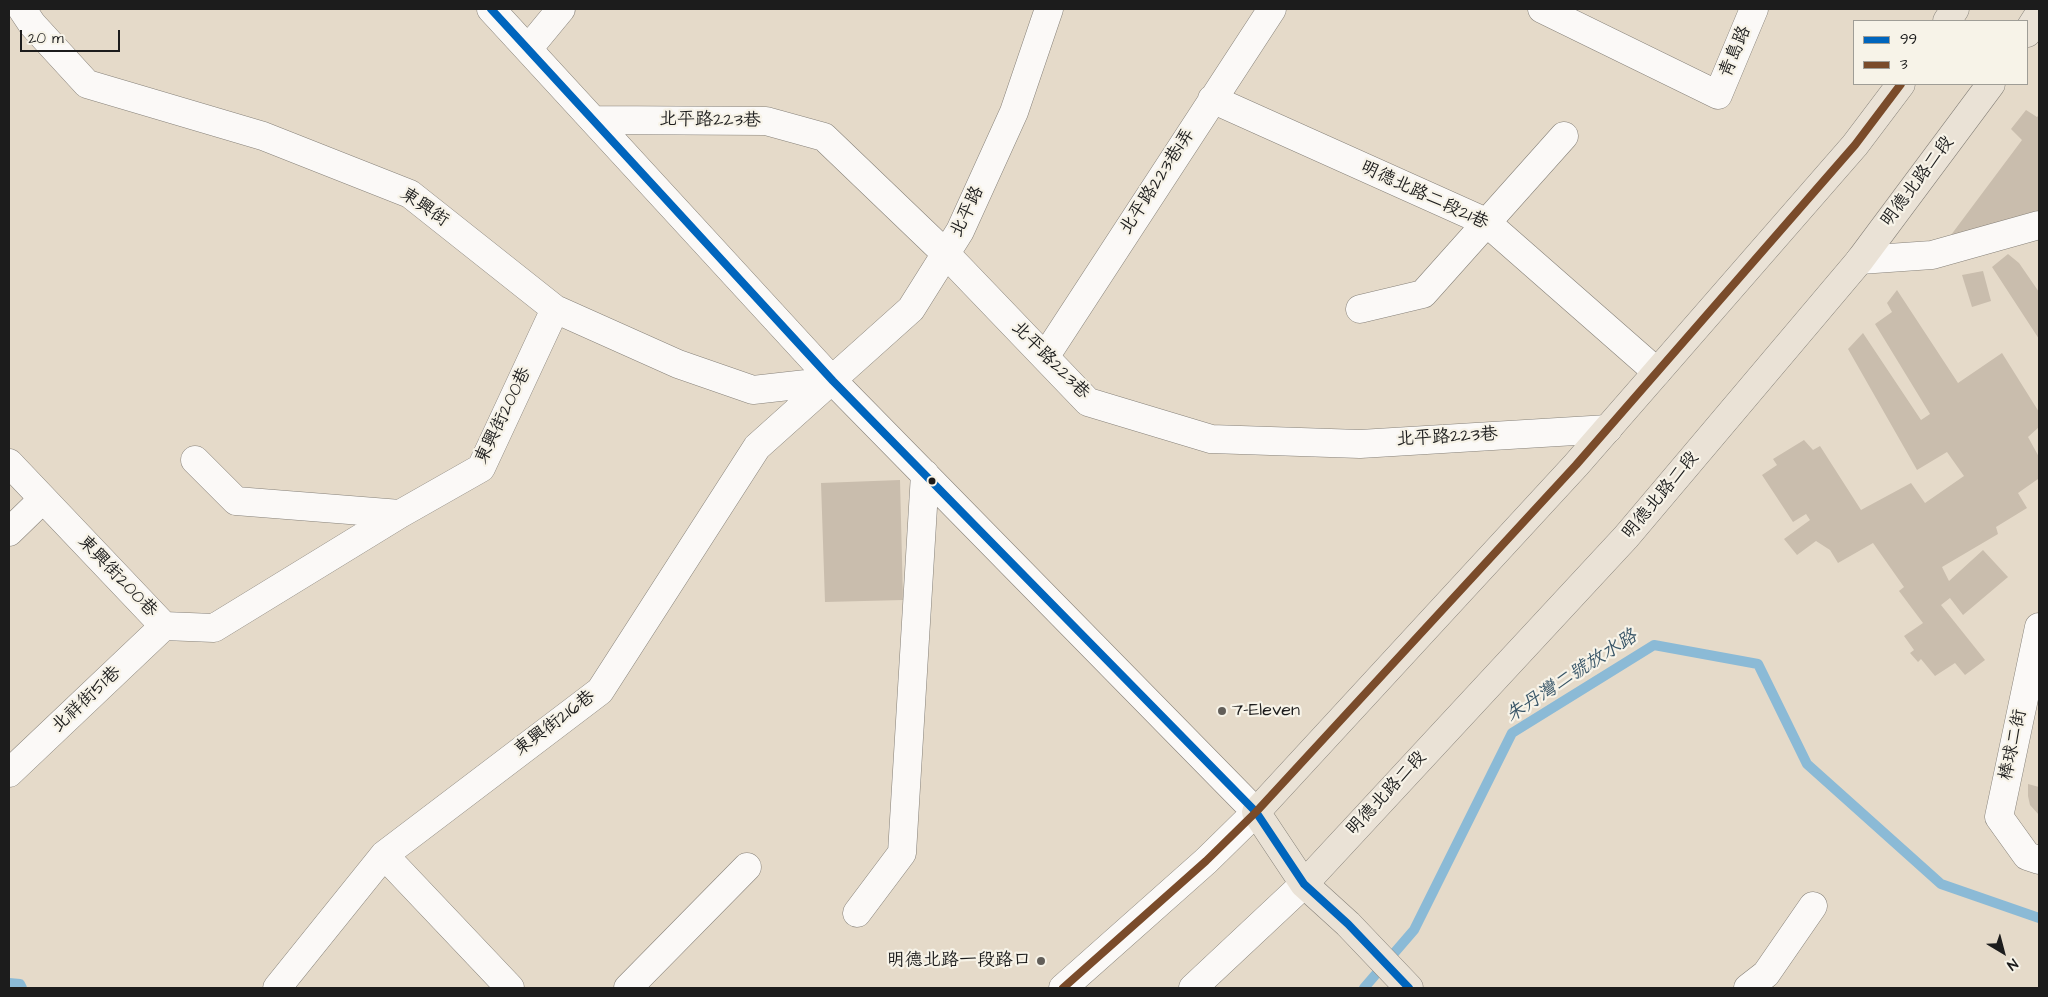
<!DOCTYPE html>
<html>
<head>
<meta charset="utf-8">
<style>
  body { margin:0 }
  #map { position:relative; width:2048px; height:997px; overflow:hidden; background:#e5dac9; font-family:"Architects Daughter",sans-serif }
  canvas { display:block }
  .frame { position:absolute; inset:0; border:10px solid #1c1c1c; pointer-events:none }
  .legend { position:absolute; left:1853px; top:20px; width:175px; height:65px; box-sizing:border-box; background:#f7f3e8; border:1px solid #9f9d96; margin:0; padding:6px 9px; list-style:none; font-size:15px; color:#1c1c1c }
  .legend li { display:flex; align-items:center; gap:10px; height:25px }
  .legend b { width:25px; border:1px solid #9f9d96 }
  .north { position:absolute; left:1978px; top:927px; width:50px; height:50px; -webkit-text-stroke:4px #f7f3e8; paint-order:stroke; rotate:143deg; font-size:14px; font-weight:700; line-height:20px; text-align:center; color:#1c1c1c }
  .north::after { content:''; display:block; margin:auto; width:18px; height:22px; background:#1c1c1c; clip-path:polygon(50% 0,100% 100%,50% 72%,0 100%) }
  .scale { position:absolute; left:20px; top:30px; width:100px; height:22px; box-sizing:border-box; border:2px solid #1c1c1c; border-top:0; padding-left:6px; font-size:15px; line-height:18px; white-space:nowrap; color:#1c1c1c; -webkit-text-stroke:4px #f7f3e8; paint-order:stroke }
</style>
</head>
<body>
<div id="map">
<canvas width="2048" height="997"></canvas>
<div class="frame"></div>
<ul class="legend">
<li><b style="height:6px;background:#0065bd"></b>99</li>
<li><b style="height:6px;background:#7a4b2a"></b>3</li>
</ul>
<div class="north">N</div>
<div class="scale">20 m</div>
</div>
<script>
const ctx = document.querySelector('canvas').getContext('2d');
ctx.lineJoin = 'round';
function shape(rows) {
  const path = new Path2D();
  for (const r of rows) {
    path.moveTo(r[0], r[1]);
    for (let i = 2; i < r.length; i += 2) path.lineTo(r[i], r[i + 1]);
  }
  return path;
}
function stroke(path, color, width, dash) {
  ctx.strokeStyle = color;
  ctx.lineWidth = width;
  ctx.lineCap = dash ? 'butt' : 'round';
  ctx.setLineDash(dash || []);
  ctx.stroke(path);
}
function paint(path, color) {
  ctx.fillStyle = color;
  ctx.fill(path, 'evenodd');
}
function label(font, color, halo, rows, align = 'center') {
  ctx.font = font + ' "Architects Daughter","LXGW WenKai TC",sans-serif';
  ctx.lineWidth = 4.5;
  ctx.setLineDash([]);
  ctx.textBaseline = 'middle';
  ctx.strokeStyle = halo;
  ctx.fillStyle = color;
  for (const [text, x, y, turn = 0] of rows) {
    ctx.save();
    ctx.translate(x, y);
    ctx.rotate((+turn || 0) * Math.PI / 180);
    ctx.textAlign = isNaN(turn) ? turn : align;
    if (halo) ctx.strokeText(text, 0, 0);
    ctx.fillText(text, 0, 0);
    ctx.restore();
  }
}
stroke(shape([
  [9,983,20,984,22,988],
  [1364,988,1414,930,1512,733,1654,645,1758,664,1807,764,1941,884,2039,918]
]), '#8bbad6', 10);
paint(shape([
  [2026,110,2037,117,2039,115,2039,215,1945,243,2022,140,2011,129],
  [2008,254,2019,263,2039,292,2039,339,1992,267],
  [1983,271,1991,301,1972,307,1962,275],
  [1897,290,1958,383,2002,353,2039,412,2039,427,2028,437,2039,457,2038,479,2018,493,2027,508,1996,527,1998,534,1942,567,1949,581,1983,550,2008,577,1963,615,1950,598,1941,605,1985,660,1965,675,1955,663,1935,676,1921,659,1918,662,1910,653,1914,650,1904,636,1923,623,1899,591,1904,587,1873,543,1838,563,1830,550,1816,541,1797,555,1784,539,1810,520,1806,514,1793,522,1762,475,1777,465,1773,459,1804,440,1813,450,1820,446,1861,510,1911,483,1925,503,1964,476,1947,452,1917,470,1848,349,1863,333,1921,420,1930,414,1875,324,1892,312,1887,303],
  [900,480,903,600,825,602,821,483],
  [2028,784,2039,787,2039,815,2030,805,2028,796]
]), '#c9bdad');
const minor = shape([
  [22,9,32,24,87,84,263,136,410,194,555,309,678,364,753,390,833,381],
  [491,9,833,381,1256,812,1206,861,1063,988],
  [1542,9,1718,95,1754,9],
  [528,49,561,9],
  [1212,99,1486,222,1657,372],
  [594,120,766,121,824,137,946,254,1088,402,1211,439,1360,444,1608,429],
  [1860,260,1932,255,2039,225],
  [1360,309,1423,294,1564,136],
  [1045,357,1272,9],
  [195,460,236,501,400,514,481,468,555,309],
  [9,463,164,626,214,628,400,514],
  [9,532,43,499],
  [2039,627,1999,817,2027,856,2039,860],
  [9,773,164,626],
  [384,855,510,988],
  [857,913,902,853,925,474],
  [277,988,384,855,600,691,757,447,911,309,960,231,1014,112,1049,9],
  [628,988,747,867],
  [1193,988,1304,884],
  [1748,988,1766,974,1813,906]
]);
const major = shape([
  [1947,21,1955,9],
  [2027,33,2039,14],
  [1304,884,1626,537,1860,260,1991,84],
  [1409,988,1348,924,1304,884,1256,812,1576,465,1855,145,1901,84]
]);
stroke(minor, '#868179', 29);
stroke(major, '#868179', 29);
stroke(minor, '#fbf9f7', 28);
stroke(major, '#eae2d6', 28);
stroke(shape([
  [491,9,833,381,1256,812,1304,884,1348,924,1409,988]
]), '#0065bd', 8);
stroke(shape([
  [1063,988,1206,861,1256,812,1576,465,1855,145,1901,84]
]), '#7a4b2a', 8);
for (const [x, y, r, color] of [
  [932,481,4.5,"#1c1c1c"],
  [1222,711,5,"#625e59"],
  [1041,961,5,"#625e59"]
]) {
  const dot = new Path2D();
  dot.arc(x, y, r, 0, 2 * Math.PI);
  ctx.fillStyle = color;
  ctx.fill(dot);
  stroke(dot, '#f7f3e8', 2);
}
label('18px', '#1c1c1c', '#f7f3e8', [
  ["青島路",1736,52,-67],
  ["北平路223巷",710,121,1],
  ["北平路223巷1弄",1158,182,-57],
  ["明德北路二段",1918,182,-53],
  ["明德北路二段21巷",1424,196,25],
  ["東興街",424,208,34],
  ["北平路",968,212,-64],
  ["北平路223巷",1050,361,45],
  ["東興街200巷",504,416,-64],
  ["北平路223巷",1447,438,-3],
  ["明德北路二段",1661,496,-50],
  ["東興街200巷",117,577,46],
  ["北祥街51巷",87,700,-43],
  ["東興街216巷",555,724,-37],
  ["棒球二街",2014,745,-78],
  ["明德北路二段",1387,794,-47]
]);
label('18px', '#1c1c1c', '#f7f3e8', [
  ["7-Eleven",1232,711],
  ["明德北路一段路口",1031,961,"right"]
], 'left');
label('italic 19px', '#395668', '#f7f3e8', [
  ["朱丹灣二號放水路",1572,677,-33]
]);
</script>
</body>
</html>
